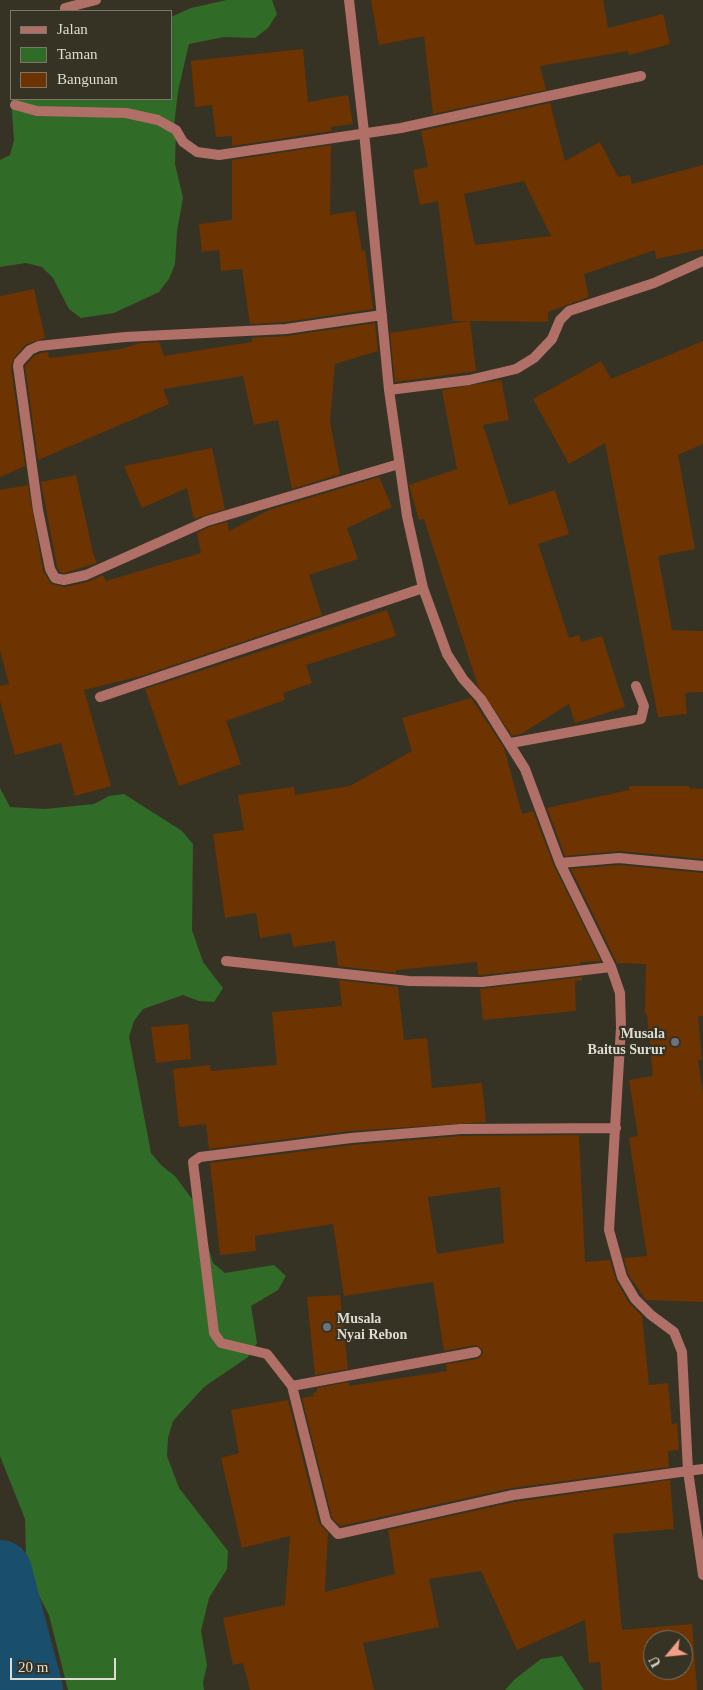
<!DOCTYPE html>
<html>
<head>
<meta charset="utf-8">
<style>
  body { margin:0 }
  #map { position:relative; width:703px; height:1690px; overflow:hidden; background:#373324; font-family:"Times New Roman",serif }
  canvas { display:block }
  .legend { position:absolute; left:10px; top:10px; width:162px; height:90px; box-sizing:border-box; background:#373324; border:1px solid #7a776a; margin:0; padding:6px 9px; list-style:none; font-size:15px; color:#dfdcd3 }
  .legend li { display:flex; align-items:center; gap:10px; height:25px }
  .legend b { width:25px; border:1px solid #7a776a }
  .north { position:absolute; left:643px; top:1630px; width:50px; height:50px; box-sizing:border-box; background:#373324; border:1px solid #7a776a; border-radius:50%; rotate:242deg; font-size:14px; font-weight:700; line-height:20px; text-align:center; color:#dfdcd3 }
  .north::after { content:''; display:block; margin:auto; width:18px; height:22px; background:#f49e87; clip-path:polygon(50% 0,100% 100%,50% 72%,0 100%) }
  .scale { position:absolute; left:10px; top:1658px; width:106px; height:22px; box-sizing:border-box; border:2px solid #dfdcd3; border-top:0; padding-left:6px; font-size:15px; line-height:18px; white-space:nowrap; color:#dfdcd3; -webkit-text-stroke:4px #373324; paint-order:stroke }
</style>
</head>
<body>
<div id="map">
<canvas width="703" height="1690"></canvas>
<ul class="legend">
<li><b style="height:6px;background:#b07067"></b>Jalan</li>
<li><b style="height:14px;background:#316b28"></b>Taman</li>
<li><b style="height:14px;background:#6d3300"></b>Bangunan</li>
</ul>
<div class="north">U</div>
<div class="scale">20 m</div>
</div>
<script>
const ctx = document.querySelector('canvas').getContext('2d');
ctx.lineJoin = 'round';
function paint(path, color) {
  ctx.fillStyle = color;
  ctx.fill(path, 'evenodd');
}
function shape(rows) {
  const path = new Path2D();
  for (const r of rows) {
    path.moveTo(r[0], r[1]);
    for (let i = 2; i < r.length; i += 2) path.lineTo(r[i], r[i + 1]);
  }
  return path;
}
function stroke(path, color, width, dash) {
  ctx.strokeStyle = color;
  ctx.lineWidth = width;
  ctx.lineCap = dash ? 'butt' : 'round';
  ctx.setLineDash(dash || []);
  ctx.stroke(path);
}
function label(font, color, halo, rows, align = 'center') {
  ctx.font = font + ' "Times New Roman",serif';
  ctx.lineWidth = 4.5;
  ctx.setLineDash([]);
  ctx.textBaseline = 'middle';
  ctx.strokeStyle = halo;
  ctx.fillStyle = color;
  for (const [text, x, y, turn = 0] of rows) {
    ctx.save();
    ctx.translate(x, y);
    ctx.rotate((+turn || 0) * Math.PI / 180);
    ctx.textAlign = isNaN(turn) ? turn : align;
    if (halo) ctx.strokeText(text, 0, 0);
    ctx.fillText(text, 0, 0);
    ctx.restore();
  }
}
paint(shape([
  [227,0,272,0,277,14,268,28,255,38,224,37,189,44,178,91,174,126,176,130,175,164,183,198,177,231,175,264,169,279,159,292,114,313,81,318,69,309,53,278,42,267,26,263,0,267,0,160,10,155,14,140,11,99,171,99,171,17,191,8],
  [0,788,10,807,45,809,94,804,109,796,124,794,182,831,193,844,192,930,203,962,223,988,214,1002,199,1001,183,995,143,1009,134,1021,129,1037,151,1153,162,1166,175,1176,195,1203,213,1263,225,1273,274,1265,286,1276,278,1290,251,1306,257,1343,248,1357,204,1387,173,1421,168,1438,167,1456,179,1488,228,1551,227,1569,209,1598,201,1631,207,1665,203,1682,204,1690,68,1690,49,1615,34,1586,26,1554,25,1519,0,1456],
  [562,1656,584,1690,505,1690,515,1679,541,1659]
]), '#316b28');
stroke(shape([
  [0,1572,31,1690]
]), '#1a4e6d', 64);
paint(shape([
  [371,0,603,0,608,28,663,14,670,44,629,55,628,51,540,66,546,90,433,114,424,36,379,45],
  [303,49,308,102,348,95,353,124,331,127,331,131,232,146,232,136,216,137,212,105,195,107,191,61],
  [550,103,565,161,600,142,618,177,630,175,632,184,703,165,703,249,656,259,655,250,584,274,589,297,548,312,548,322,470,321,476,371,395,382,390,333,469,321,453,321,438,201,420,205,413,170,428,167,421,131],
  [524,181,551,236,475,245,464,194],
  [331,145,330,215,355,211,362,251,365,250,373,309,285,322,250,324,242,269,221,271,219,250,202,252,199,224,232,220,232,160],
  [34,289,45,338,25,345,14,358,11,367,25,466,0,477,0,296],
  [375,323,378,351,335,364,330,422,340,474,292,489,278,420,254,425,243,376,163,389,169,404,38,460,25,366,34,356,41,353,48,352,49,358,121,349,140,343,159,342,164,356,252,342,252,338,287,336],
  [703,341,703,444,678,455,695,549,658,556,672,630,703,631,703,692,685,693,687,714,658,717,605,443,569,464,533,399,601,361,611,379],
  [501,380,509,420,483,425,509,505,555,490,569,534,538,544,569,638,579,635,581,642,602,636,625,707,575,723,569,704,521,734,512,736,478,686,424,519,419,520,409,485,457,469,442,390],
  [212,448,225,509,194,519,187,488,142,508,124,466],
  [76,475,93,553,97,563,64,573,60,572,57,567,41,482],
  [379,477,392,507,347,528,358,559,309,575,322,615,141,676,84,690,111,786,75,796,61,743,15,755,0,701,0,686,9,684,0,650,0,490,28,485,43,571,51,584,65,587,88,582,103,575,106,581,201,553,197,533,209,527,227,522,229,531,269,510],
  [387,610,396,636,306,665,312,683,283,693,285,700,226,721,241,764,179,786,145,689],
  [471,698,504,748,522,814,533,811,554,866,601,961,580,962,581,964,482,975,478,975,477,962,396,970,396,973,338,966,335,941,293,947,291,933,260,938,256,913,225,918,213,834,244,830,238,795,294,787,295,795,350,786,412,751,402,718],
  [629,786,689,786,689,788,703,789,703,859,620,851,565,856,547,808,629,790],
  [619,865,703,873,703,1016,698,1016,702,1060,698,1060,703,1093,703,1302,646,1300,628,1274,624,1258,647,1256,629,1138,638,1136,629,1080,653,1076,647,1014,645,1014,646,964,617,963,571,869],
  [582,977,582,980,575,981,576,1011,483,1020,480,989],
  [339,980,398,987,404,1040,427,1038,432,1088,482,1083,486,1122,350,1131,209,1149,206,1124,179,1127,173,1069,210,1065,211,1071,277,1065,272,1012,342,1006],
  [188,1024,191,1059,156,1063,151,1027],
  [579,1135,585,1262,610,1260,616,1280,629,1303,642,1316,649,1385,668,1383,672,1424,677,1423,679,1450,668,1451,669,1467,512,1488,340,1526,332,1518,302,1398,314,1396,313,1393,317,1392,317,1388,349,1382,349,1386,447,1371,446,1364,478,1359,482,1355,483,1350,475,1345,444,1351,433,1282,344,1296,333,1224,255,1236,256,1251,220,1255,210,1163,352,1145,461,1136],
  [500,1187,504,1243,437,1254,428,1197],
  [340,1295,348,1369,315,1375,307,1297],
  [288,1400,319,1523,328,1533,325,1592,395,1574,388,1530,514,1502,670,1480,674,1529,613,1534,622,1630,692,1624,697,1690,602,1690,600,1662,589,1663,585,1620,517,1650,481,1571,429,1579,439,1627,363,1643,374,1690,250,1690,243,1663,233,1665,223,1618,285,1605,290,1536,242,1548,221,1458,239,1453,231,1410],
  [653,1640,683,1640,683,1670,653,1670]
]), '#6d3300');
stroke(shape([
  [349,0,364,132,389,390,407,516,423,588,447,654,463,679,481,699,525,769,560,863,611,967,620,993,621,1027,609,1230,622,1277,635,1299,651,1315,674,1332,682,1352,688,1471,703,1575],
  [65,11,65,8,96,0],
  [15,105,37,111,126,113,158,120,176,130,183,142,197,152,219,155,401,128,641,76],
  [382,315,286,329,125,337,39,346,30,350,19,362,18,366,38,510,50,569,55,578,64,580,86,575,207,521,399,464],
  [389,390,469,380,516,369,534,358,552,339,560,320,569,311,654,283,703,261],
  [100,697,423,588],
  [511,743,641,719,644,706,636,686],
  [560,863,619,858,703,866],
  [226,961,409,981,482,982,611,967],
  [616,1128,461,1129,351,1138,200,1157,193,1162,214,1333,221,1343,267,1354,292,1386,326,1521,338,1534,513,1495,703,1469],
  [292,1386,476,1352]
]), '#b07067', 10);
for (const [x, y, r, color] of [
  [675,1042,5,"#6b7280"],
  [327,1327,5,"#6b7280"]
]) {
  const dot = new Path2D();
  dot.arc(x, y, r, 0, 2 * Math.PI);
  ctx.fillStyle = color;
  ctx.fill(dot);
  stroke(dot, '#373324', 2);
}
label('bold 14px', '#dfdcd3', '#373324', [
  ["Musala",665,1034],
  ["Baitus Surur",665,1050],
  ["Musala",337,1319,"left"],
  ["Nyai Rebon",337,1335,"left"]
], 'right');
</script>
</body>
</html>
